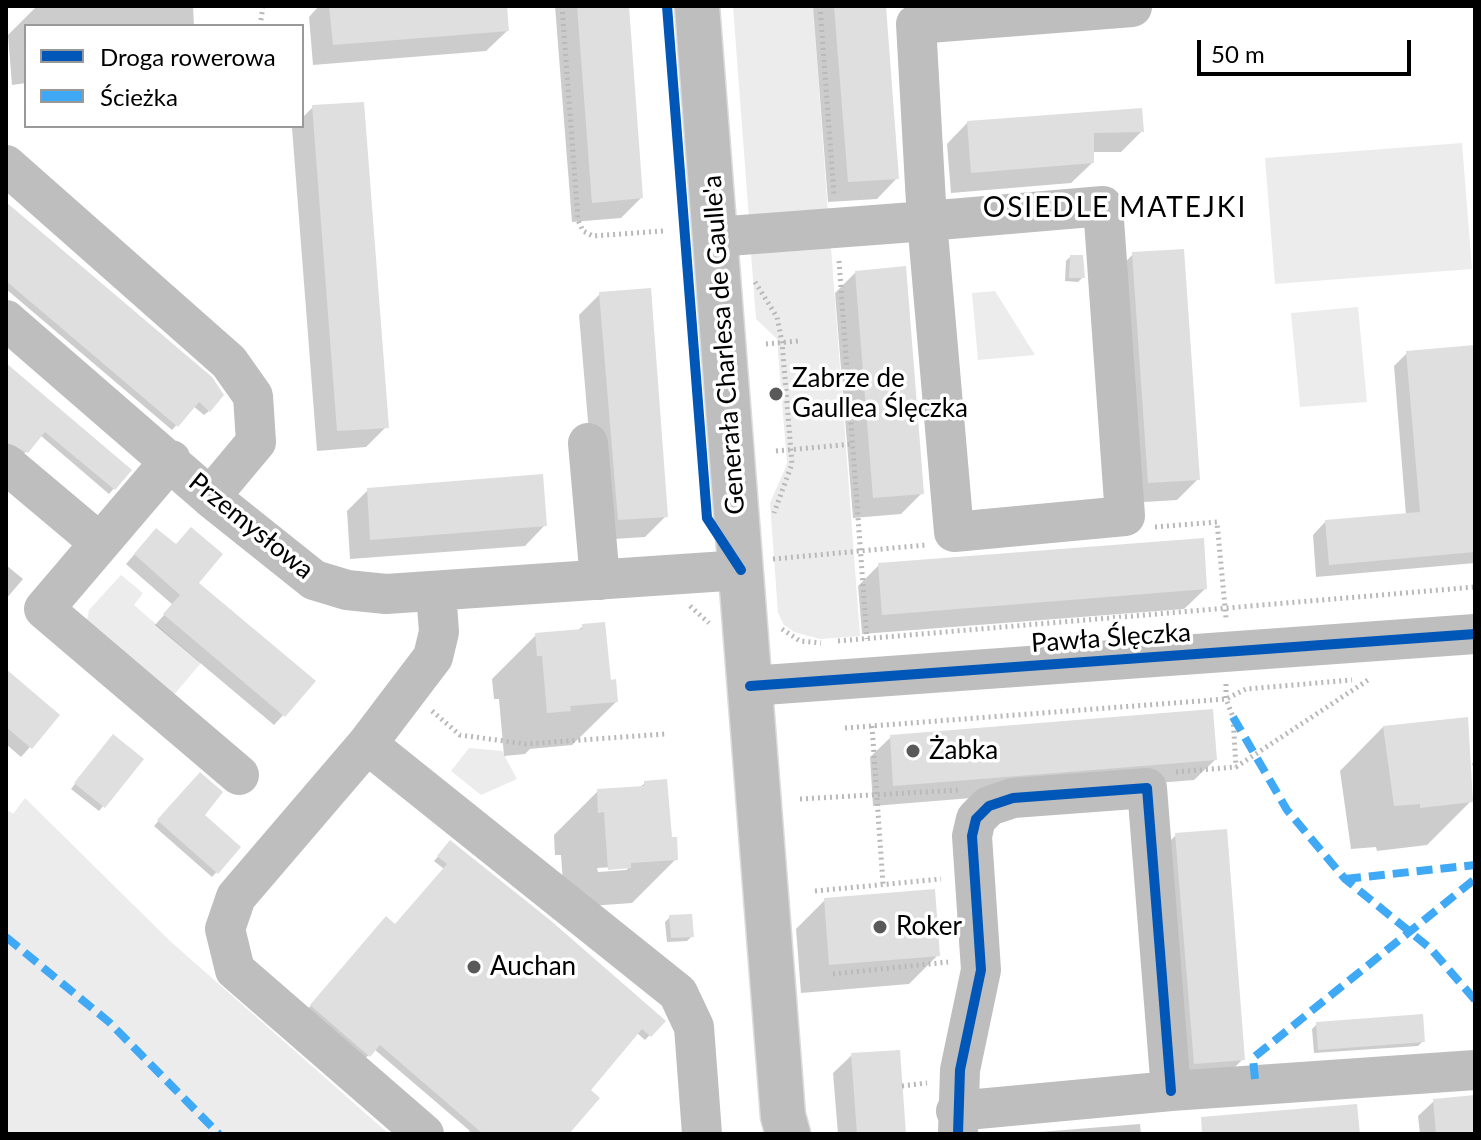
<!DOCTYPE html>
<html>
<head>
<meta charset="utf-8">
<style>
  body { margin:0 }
  #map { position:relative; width:1481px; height:1140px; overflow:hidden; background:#fff; font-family:Lato,sans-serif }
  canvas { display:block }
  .frame { position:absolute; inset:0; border:8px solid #000; pointer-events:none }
  .legend { position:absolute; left:24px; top:24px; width:280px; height:104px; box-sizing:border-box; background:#fff; border:2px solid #999; margin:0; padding:10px 14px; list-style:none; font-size:24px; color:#000 }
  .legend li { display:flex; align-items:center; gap:16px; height:40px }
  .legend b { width:40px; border:2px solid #999 }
  .scale { position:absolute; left:1197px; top:40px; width:214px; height:36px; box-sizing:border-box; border:4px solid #000; border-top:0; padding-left:10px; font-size:24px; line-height:28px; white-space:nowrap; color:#000; -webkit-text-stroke:6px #fff; paint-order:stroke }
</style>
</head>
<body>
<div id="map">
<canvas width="1481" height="1140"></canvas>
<div class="frame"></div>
<ul class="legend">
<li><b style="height:10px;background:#0057b8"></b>Droga rowerowa</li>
<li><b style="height:10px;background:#3fa9f5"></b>Ścieżka</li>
</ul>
<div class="scale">50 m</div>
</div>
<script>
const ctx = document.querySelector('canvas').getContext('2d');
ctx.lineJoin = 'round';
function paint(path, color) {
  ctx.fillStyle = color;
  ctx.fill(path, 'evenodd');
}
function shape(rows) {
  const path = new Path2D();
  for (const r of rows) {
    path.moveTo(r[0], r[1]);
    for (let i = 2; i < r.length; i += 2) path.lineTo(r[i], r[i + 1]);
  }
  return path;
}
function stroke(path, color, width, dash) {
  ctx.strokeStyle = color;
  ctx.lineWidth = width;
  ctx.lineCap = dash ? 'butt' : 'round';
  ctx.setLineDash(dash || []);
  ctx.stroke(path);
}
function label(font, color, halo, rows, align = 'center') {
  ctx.font = font + ' Lato,sans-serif';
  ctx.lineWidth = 7;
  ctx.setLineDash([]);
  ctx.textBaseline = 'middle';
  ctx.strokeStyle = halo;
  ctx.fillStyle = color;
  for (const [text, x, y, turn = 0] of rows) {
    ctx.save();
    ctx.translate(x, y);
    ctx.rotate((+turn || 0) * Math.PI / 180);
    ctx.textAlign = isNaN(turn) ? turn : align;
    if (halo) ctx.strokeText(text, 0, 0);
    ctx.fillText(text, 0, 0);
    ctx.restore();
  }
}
paint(shape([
  [733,6,813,6,828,213,749,219],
  [1462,143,1472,269,1275,284,1265,158],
  [831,247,860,636,820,639,794,632,784,625,778,613,770,503,787,464,777,339,756,319,751,253],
  [995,291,1035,355,978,360,972,293],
  [1358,307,1367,402,1300,407,1291,313],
  [121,575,143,593,134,605,201,663,172,697,87,620,89,610],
  [469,748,502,751,517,779,481,795,451,771],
  [25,798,170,941,389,1134,6,1134,6,809,13,814]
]), '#ececec');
paint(shape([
  [37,6,193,6,194,26,26,26,26,83,12,85,8,35],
  [319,6,505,6,507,31,486,51,313,65,309,17],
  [555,6,627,6,641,198,621,218,572,222],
  [813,6,884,6,897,178,877,199,828,202],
  [313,107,386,427,366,447,317,451,292,128,302,126,302,118],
  [967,123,1142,131,1121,152,1092,152,1092,163,1071,183,951,193,947,144],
  [6,205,209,411,204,415,193,406,172,430,6,289],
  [1133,254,1198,479,1177,500,1128,503,1113,275],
  [1070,257,1083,277,1078,282,1065,281,1066,261],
  [856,272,922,493,901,514,853,518,835,293],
  [600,294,666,516,645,537,598,540,579,315],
  [1475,347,1475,563,1316,577,1313,535,1326,521,1406,515,1394,366,1407,353],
  [6,366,130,470,109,494,40,435,22,456,6,446],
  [368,490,545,525,525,546,350,559,347,511],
  [147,540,176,547,197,583,313,682,274,725,155,625,173,605,126,564],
  [6,565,23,579,6,599],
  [879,565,1205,589,1184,609,862,634,858,586],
  [583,626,616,702,572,745,530,749,525,754,504,756,499,699,494,699,492,679,536,635,577,631],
  [6,672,30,747,21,757,6,744],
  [1383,727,1471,801,1427,845,1377,851,1376,847,1351,849,1340,771],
  [891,737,1215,760,1194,780,873,806,870,757],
  [109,741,103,806,99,811,71,789],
  [200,774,202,815,239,847,212,877,154,826],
  [645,783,676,859,632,903,590,906,565,912,561,855,555,855,554,835,598,791,639,788],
  [631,866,626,870,598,872,597,868],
  [1176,835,1243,1059,1222,1080,1174,1084,1155,856],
  [451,843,663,1021,645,1040,637,1033,588,1090,567,1134,467,1134,470,1131,374,1049,364,1060,307,1010,382,923,395,926,444,869,434,861],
  [825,900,938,955,909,984,801,993,796,929],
  [670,917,692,936,687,941,667,942,665,922],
  [1317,1024,1423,1041,1418,1046,1314,1053,1312,1029],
  [852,1055,904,1134,838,1134,833,1073],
  [1475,1097,1475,1134,1420,1134,1418,1116,1434,1101],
  [1140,1124,1141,1134,1014,1134]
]), '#0003');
paint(shape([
  [329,6,507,6,509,31,333,45],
  [577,6,629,6,643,198,592,203],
  [834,6,886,6,899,179,848,182],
  [364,102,389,428,337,431,312,105],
  [1142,108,1144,132,1094,133,1094,163,971,173,967,121],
  [6,202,212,377,224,395,210,412,199,402,178,427,6,281],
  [1184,249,1200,480,1148,483,1132,252],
  [1070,255,1083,255,1085,278,1069,278],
  [906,266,924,494,873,498,855,271],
  [651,288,668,517,618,520,599,292],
  [1475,345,1475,552,1329,565,1325,520,1420,512,1406,351],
  [6,363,132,470,115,490,45,432,28,453,6,442],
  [543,474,547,526,370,540,367,488],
  [191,527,223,554,199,583,316,681,285,717,163,614,180,595,134,554,156,528,176,544],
  [1204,538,1207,589,882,615,878,563],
  [605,622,611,680,616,679,618,702,570,706,571,711,547,713,542,656,537,656,535,633,582,629,582,624],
  [6,669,60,715,32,749,6,727],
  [1213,709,1217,760,893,786,890,735],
  [1468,717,1473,802,1420,808,1420,804,1394,806,1383,726],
  [113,734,144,759,105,808,74,783],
  [200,772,223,792,205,815,241,847,218,874,157,820],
  [667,779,672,837,677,837,678,860,631,863,631,868,608,870,604,812,598,813,597,789,644,786,644,781],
  [1227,829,1245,1060,1194,1064,1175,833],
  [450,840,550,920,666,1021,651,1037,642,1029,591,1090,600,1098,569,1134,483,1134,380,1045,370,1057,310,1005,386,916,395,924,447,864,437,856],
  [935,889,940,956,829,965,824,898],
  [692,914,694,937,671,938,669,915],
  [1423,1014,1425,1042,1318,1050,1316,1022],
  [900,1050,906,1134,857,1134,851,1053],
  [1475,1095,1475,1134,1436,1134,1433,1099],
  [1357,1104,1360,1134,1202,1134,1201,1117]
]), '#dfdfdf');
const major = shape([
  [697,6,783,1116,788,1134]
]);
stroke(major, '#dbdbdb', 47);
stroke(shape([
  [562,6,578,220,583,231,593,236,663,231],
  [820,6,834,195],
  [260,26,263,6],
  [839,261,867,639],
  [755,282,777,317,782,342,792,464,774,513],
  [766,344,798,341],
  [776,451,853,444],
  [1155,527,1217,522,1226,618],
  [773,559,926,545],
  [690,606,709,623],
  [782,629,800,641,821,643],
  [838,641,1475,587],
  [1226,684,1226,699,1233,717,1236,767],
  [432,711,460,735,526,744,665,734],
  [872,726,883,884],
  [845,728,1226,699,1246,689,1352,680],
  [1473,766,1475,765],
  [1176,772,1236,767,1371,678],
  [800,799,959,790],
  [815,891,941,879],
  [833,974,948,962],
  [902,1086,927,1083]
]), '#b9b9b9', 5, [2, 4]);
stroke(shape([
  [6,165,229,362,253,396,256,442,210,497],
  [715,237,927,221,954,532,1125,516,1103,206,927,221,916,24,1132,7],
  [6,320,210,497,314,580,347,590,386,594,741,570],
  [588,443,600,580],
  [171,460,44,609,239,775],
  [6,464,100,543],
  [750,686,1475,634],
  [367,744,678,993,694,1027,702,1134],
  [956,1111,1171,1091,1475,1070],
  [424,1134,235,970,225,929,236,897,367,744,433,657,439,632,436,591],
  [958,1134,960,1070,981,970,972,836,976,819,989,806,1013,798,1147,788,1171,1091]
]), '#bebebe', 40);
stroke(major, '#bebebe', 44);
stroke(shape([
  [1233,717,1287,810,1345,879,1431,949,1475,1000],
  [1345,879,1475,865],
  [6,937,109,1022,219,1134],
  [1255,1079,1253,1058,1475,879]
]), '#3fa9f5', 8, [16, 8]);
stroke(shape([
  [667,6,707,518,741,570],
  [750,686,1475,634],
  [958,1134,960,1070,981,970,972,836,976,819,989,806,1013,798,1147,788,1171,1091]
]), '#0057b8', 10);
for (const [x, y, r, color] of [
  [776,394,8,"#595959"],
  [913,751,8,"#595959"],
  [880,927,8,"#595959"],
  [474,967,8,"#595959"]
]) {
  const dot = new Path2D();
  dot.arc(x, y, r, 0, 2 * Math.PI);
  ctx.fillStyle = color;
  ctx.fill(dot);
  stroke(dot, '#fff', 3);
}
label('26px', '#000', '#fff', [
  ["Generała Charlesa de Gaulle'a",724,345,-94],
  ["Przemysłowa",251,526,39],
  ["Pawła Ślęczka",1111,638,-4]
]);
label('26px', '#000', '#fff', [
  ["Zabrze de",792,379],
  ["Gaullea Ślęczka",792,409],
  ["Żabka",929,751],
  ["Roker",896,927],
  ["Auchan",490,967]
], 'left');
ctx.letterSpacing = '2px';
label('28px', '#000', '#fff', [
  ["OSIEDLE MATEJKI",1115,208]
]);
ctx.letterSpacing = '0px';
</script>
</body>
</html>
